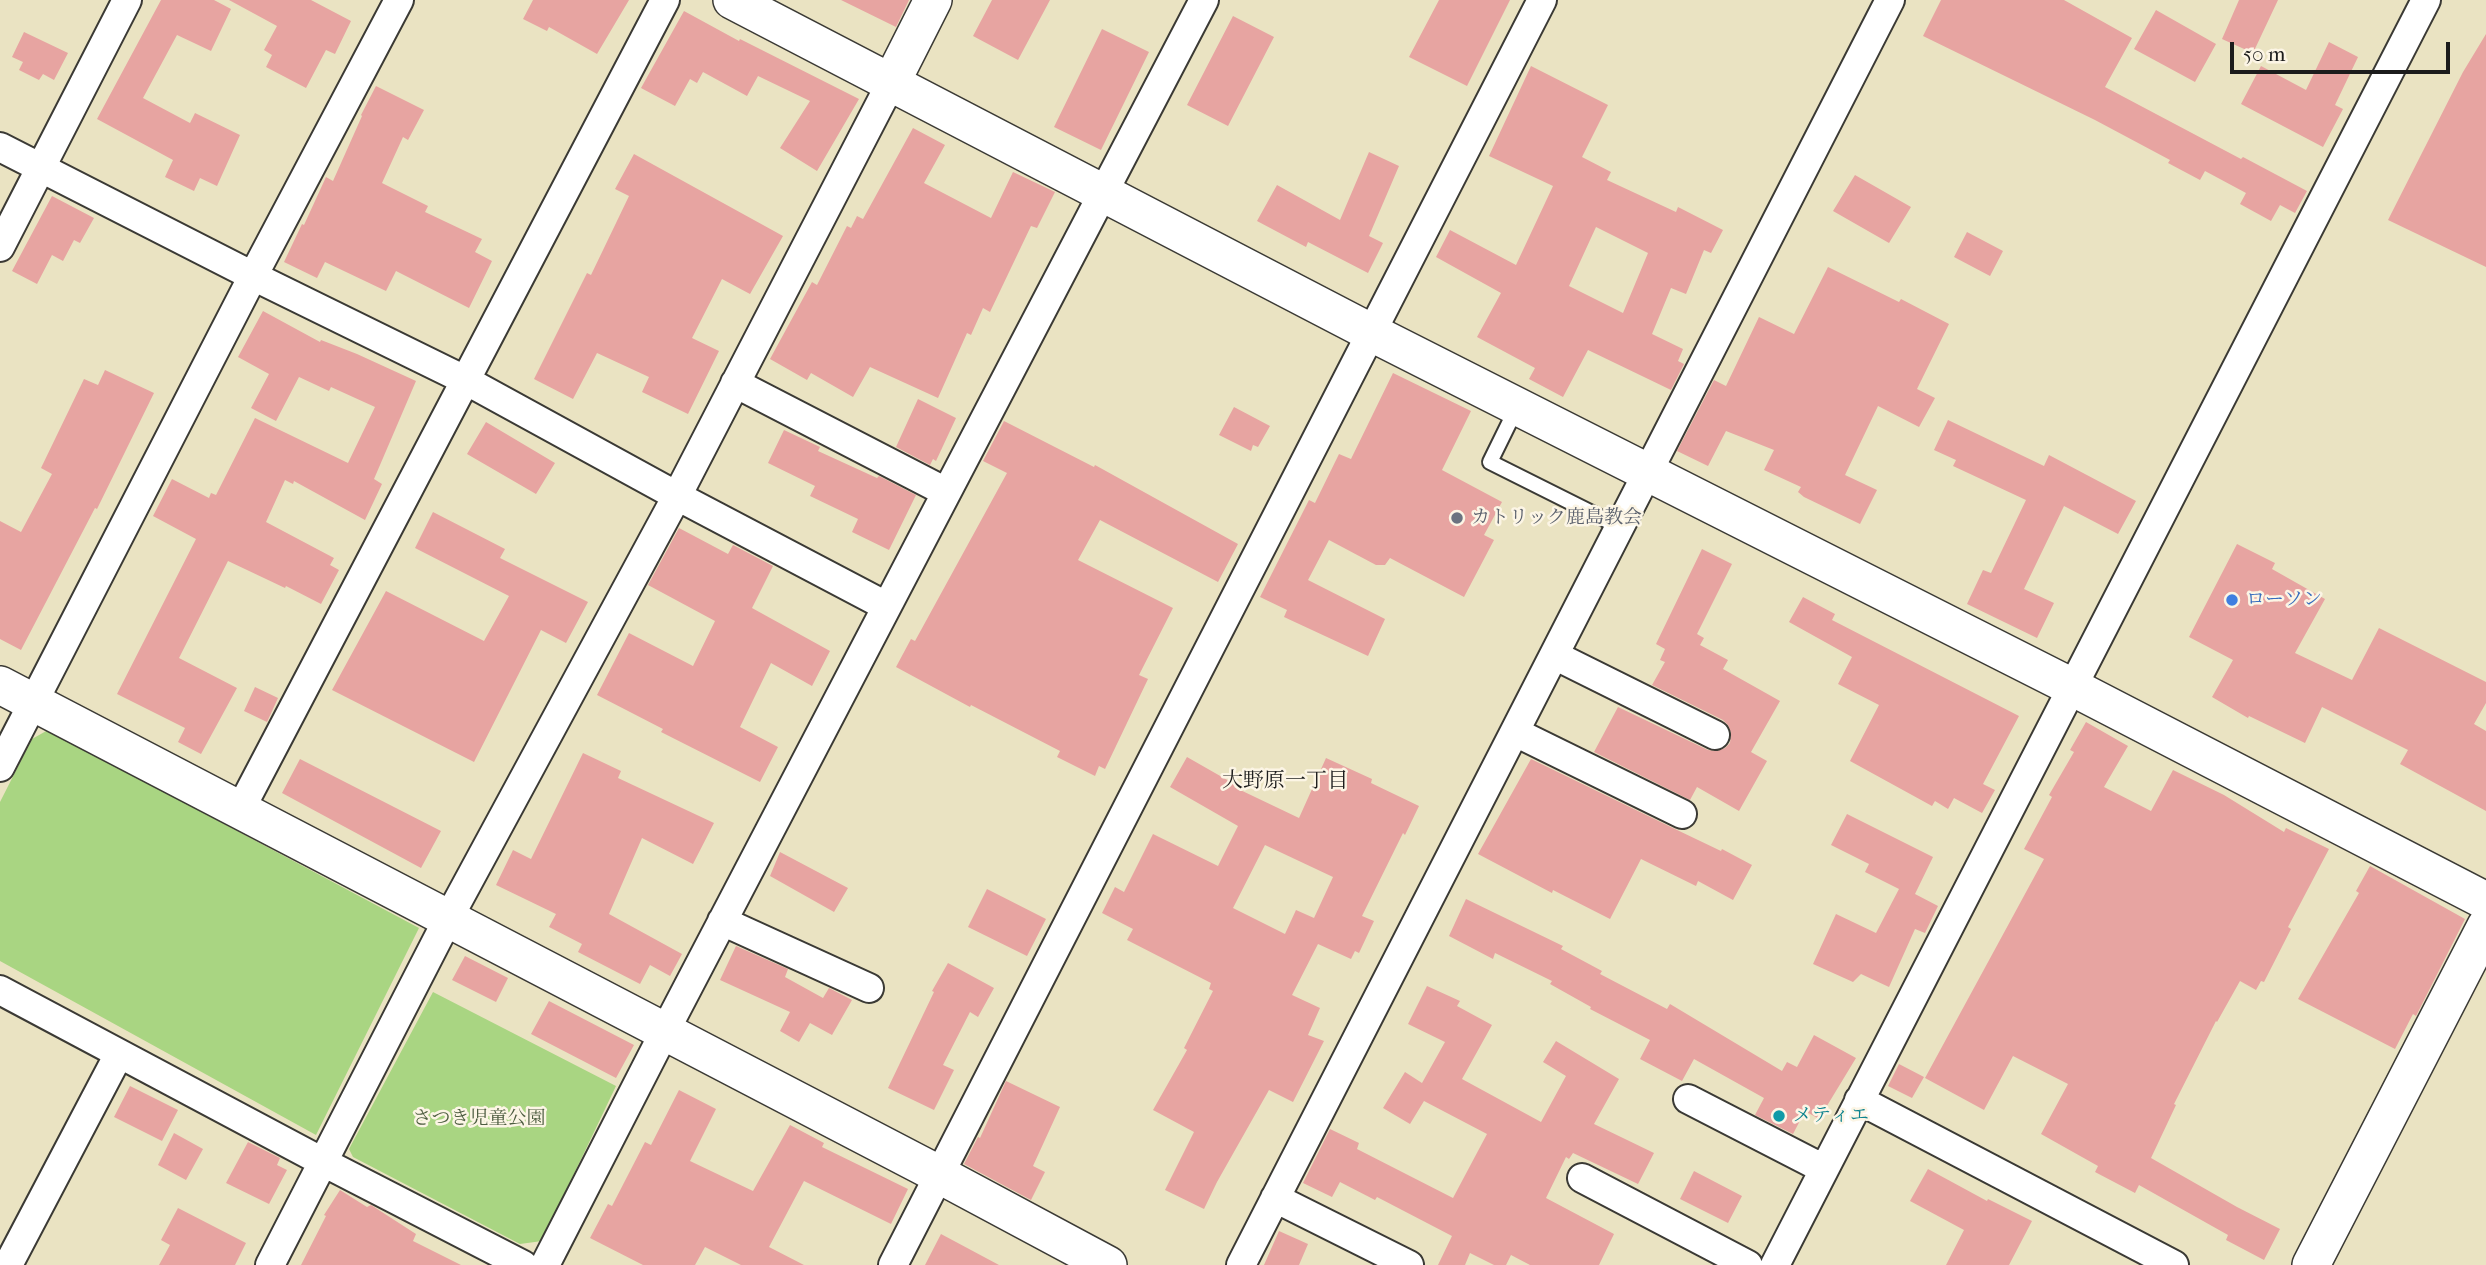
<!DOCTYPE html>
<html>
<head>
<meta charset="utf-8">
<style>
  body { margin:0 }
  #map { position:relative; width:2486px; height:1265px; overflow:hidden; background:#eae3c2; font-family:"IM FELL French Canon",serif }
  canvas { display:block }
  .scale { position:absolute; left:2230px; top:42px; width:220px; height:32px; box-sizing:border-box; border:4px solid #1c1c1c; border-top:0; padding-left:9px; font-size:21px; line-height:24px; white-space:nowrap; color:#1c1c1c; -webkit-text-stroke:5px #fcf5e5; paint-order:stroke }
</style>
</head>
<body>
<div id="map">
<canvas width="2486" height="1265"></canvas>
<div class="scale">50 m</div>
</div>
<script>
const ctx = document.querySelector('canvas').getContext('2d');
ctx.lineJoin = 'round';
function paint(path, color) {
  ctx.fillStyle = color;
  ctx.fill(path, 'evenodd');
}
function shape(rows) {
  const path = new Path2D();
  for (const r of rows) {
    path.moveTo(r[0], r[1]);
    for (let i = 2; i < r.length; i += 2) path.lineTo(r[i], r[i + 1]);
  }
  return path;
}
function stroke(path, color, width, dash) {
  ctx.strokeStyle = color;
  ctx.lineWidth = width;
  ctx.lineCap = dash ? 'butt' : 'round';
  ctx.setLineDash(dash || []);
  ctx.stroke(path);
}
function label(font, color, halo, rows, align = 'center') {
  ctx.font = font + ' "IM FELL French Canon","Noto Serif JP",serif';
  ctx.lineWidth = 5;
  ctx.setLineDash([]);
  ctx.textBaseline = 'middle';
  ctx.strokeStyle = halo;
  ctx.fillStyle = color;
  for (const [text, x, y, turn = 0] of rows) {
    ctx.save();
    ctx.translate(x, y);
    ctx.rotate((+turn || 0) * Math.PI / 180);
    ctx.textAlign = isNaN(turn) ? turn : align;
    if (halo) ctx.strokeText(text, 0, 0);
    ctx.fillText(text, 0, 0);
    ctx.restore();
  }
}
paint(shape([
  [48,730,419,928,316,1135,0,961,0,802,32,739],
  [433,992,616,1086,542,1241,520,1244,353,1157,349,1149]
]), '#a9d582');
paint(shape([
  [161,0,214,0,231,9,211,51,177,35,143,98,190,123,195,113,240,135,217,186,200,178,194,191,165,177,173,160,97,119],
  [229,0,311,0,351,21,335,54,326,50,306,88,266,67,272,55,264,50,277,26],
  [533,0,629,0,597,54,549,27,547,31,523,19],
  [841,0,909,0,896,27],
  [992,0,1050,0,1018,60,973,36],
  [1439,0,1510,0,1467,86,1409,57],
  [1941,0,2064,0,2132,38,2105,87,2241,159,2243,157,2307,191,2295,213,2280,205,2271,221,2240,204,2246,193,2205,171,2200,180,2168,163,2170,160,2095,120,1923,36],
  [2239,0,2278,0,2253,53,2222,39],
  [2156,10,2216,44,2195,82,2134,49],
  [684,11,739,41,740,39,859,99,817,171,780,148,810,101,758,76,747,96,703,72,697,83,690,79,675,106,641,88],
  [1233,16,1274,37,1228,126,1187,105],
  [1102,29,1149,52,1101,150,1054,127],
  [24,32,68,53,54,80,43,74,39,80,19,70,23,62,12,57],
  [2486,34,2486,267,2388,220,2463,72],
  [2329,42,2358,57,2335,105,2343,109,2323,147,2241,104,2261,66,2306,90],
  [1531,66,1608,105,1582,157,1611,172,1607,180,1676,212,1678,207,1723,230,1711,253,1704,250,1686,294,1671,288,1652,334,1683,349,1678,361,1684,364,1671,390,1588,350,1563,397,1529,379,1535,368,1477,337,1501,293,1436,257,1450,230,1516,265,1553,186,1489,156],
  [1596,227,1648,253,1623,313,1569,286],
  [376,86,424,110,408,140,403,137,382,183,428,206,425,212,482,239,475,252,492,261,469,308,396,271,386,291,325,262,317,278,284,262,302,224,304,225,326,177,333,181,362,116,361,115],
  [913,128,945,145,924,183,991,218,1013,172,1055,192,1037,228,1031,226,990,312,983,308,971,335,967,333,938,398,870,367,853,397,811,373,807,380,770,359,812,282,817,285,847,226,851,228,857,216,863,219],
  [1369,152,1399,166,1369,236,1383,243,1368,273,1308,242,1306,247,1257,221,1277,185,1340,220],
  [634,154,783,236,750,294,722,279,692,338,719,351,688,414,642,392,649,377,597,353,573,399,534,379,587,273,591,275,629,196,615,189],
  [1855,175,1911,207,1889,243,1833,211],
  [52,196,94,218,80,243,74,240,63,261,52,255,37,284,12,271],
  [1967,232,2003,251,1990,276,1954,257],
  [1828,267,1899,302,1901,299,1949,324,1917,389,1935,398,1919,427,1878,406,1845,475,1877,490,1860,524,1804,497,1798,492,1801,487,1764,470,1774,450,1726,431,1708,466,1677,451,1714,380,1726,386,1759,317,1794,334],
  [263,311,320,342,321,340,357,354,416,381,374,479,382,484,365,520,294,481,293,484,285,480,266,522,334,558,330,565,339,570,321,604,286,586,285,588,228,561,179,658,237,688,201,754,178,742,185,728,117,694,196,539,153,516,172,479,209,498,211,493,216,495,255,418,348,463,375,407,331,387,329,391,299,377,276,421,251,408,269,374,238,357],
  [105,370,154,393,97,509,95,508,21,650,0,639,0,521,21,532,52,474,41,468,84,379,98,385],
  [1393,373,1471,411,1442,470,1502,502,1484,535,1494,540,1464,597,1390,558,1385,565,1376,565,1329,540,1308,580,1385,619,1368,656,1284,617,1287,610,1260,597,1309,500,1315,503,1339,454,1351,459],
  [918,399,956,418,936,461,933,459,930,465,896,447],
  [1234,407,1270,426,1258,447,1253,445,1251,451,1219,435],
  [1948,420,2044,466,2049,455,2136,501,2118,534,2064,506,2024,589,2054,603,2037,638,1967,604,1983,570,1991,573,2026,500,1953,466,1956,460,1934,450],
  [1004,421,1094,467,1095,465,1238,544,1218,582,1100,520,1078,560,1173,608,1139,675,1148,679,1105,769,1099,766,1095,776,1057,757,1060,751,971,705,970,707,896,667,911,639,915,641,1007,473,983,461],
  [486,422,555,463,536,494,467,454],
  [784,430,820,447,818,451,877,478,879,476,916,495,889,550,852,532,858,519,810,496,815,486,768,463],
  [433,512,505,549,500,558,588,602,566,643,541,630,474,762,332,690,386,591,484,641,509,596,415,548],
  [679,528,728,554,733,545,773,566,752,608,830,651,812,686,771,663,740,727,778,747,760,782,661,732,663,729,597,695,629,633,693,666,715,621,648,585],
  [2237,544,2275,563,2272,569,2325,599,2295,653,2352,680,2379,628,2486,682,2486,703,2474,724,2486,731,2486,811,2400,764,2408,750,2322,707,2305,743,2249,716,2248,718,2212,697,2233,660,2189,637],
  [1702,549,1732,564,1697,634,1704,638,1700,645,1728,660,1723,669,1780,701,1751,752,1767,761,1739,811,1697,787,1690,800,1594,752,1618,707,1708,750,1717,751,1725,748,1730,743,1731,733,1728,725,1723,720,1652,685,1665,662,1660,660,1665,649,1656,644],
  [1803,597,1835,614,1832,620,2019,716,1983,784,1995,790,1982,813,1954,798,1948,809,1935,801,1932,806,1850,761,1879,705,1838,684,1852,657,1789,622],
  [255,687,278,698,267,722,244,711],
  [2086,722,2128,746,2104,787,2151,811,2173,770,2224,795,2284,832,2286,828,2329,849,2288,927,2291,929,2264,982,2261,981,2256,990,2240,981,2217,1022,2216,1021,2174,1104,2176,1105,2151,1158,2237,1207,2280,1229,2264,1260,2226,1240,2228,1235,2139,1185,2135,1193,2095,1172,2098,1166,2041,1134,2068,1084,2013,1056,1984,1110,1925,1078,2044,859,2024,849,2052,797,2049,795,2074,752,2070,750],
  [583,753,621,771,618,778,714,823,693,864,642,838,609,914,682,954,670,976,650,965,640,984,578,952,582,944,549,927,556,914,496,885,513,850,531,859],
  [1187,757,1236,785,1234,787,1299,818,1326,758,1372,779,1371,783,1419,806,1405,835,1403,833,1362,916,1374,921,1359,953,1355,951,1351,959,1318,944,1292,995,1320,1008,1308,1035,1324,1041,1293,1102,1269,1090,1217,1182,1204,1209,1165,1190,1194,1132,1153,1110,1187,1050,1184,1048,1213,991,1209,989,1211,983,1127,940,1133,929,1102,913,1115,887,1124,892,1153,834,1218,866,1238,826,1170,787],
  [1265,845,1333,877,1314,918,1296,910,1285,934,1233,908],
  [300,759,441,831,421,868,282,793],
  [1531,759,1675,829,1721,851,1722,849,1752,865,1733,900,1698,881,1696,886,1641,859,1610,919,1553,890,1552,893,1478,854],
  [1847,814,1933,857,1915,894,1938,906,1925,933,1915,929,1889,987,1861,974,1853,982,1813,964,1836,914,1876,933,1899,889,1865,872,1869,864,1831,845],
  [780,852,848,888,834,912,770,876],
  [2370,866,2465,919,2416,1016,2413,1014,2395,1049,2298,999,2359,893,2356,891],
  [987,889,1046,919,1027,956,968,927],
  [1466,899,1563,946,1561,949,1602,971,1600,974,1667,1009,1670,1004,1782,1071,1787,1062,1797,1067,1814,1035,1856,1058,1819,1119,1805,1111,1793,1134,1755,1115,1764,1098,1694,1059,1682,1081,1640,1059,1650,1040,1590,1009,1591,1007,1550,984,1552,981,1495,953,1493,959,1449,936],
  [736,946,788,969,785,977,823,998,829,988,852,1000,832,1035,810,1023,799,1042,780,1031,790,1012,720,980],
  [465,956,508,978,496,1002,452,980],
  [948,963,994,988,978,1017,970,1012,943,1065,954,1070,934,1110,888,1088,934,992,932,991],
  [1427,986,1460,1001,1457,1006,1492,1025,1462,1079,1541,1122,1566,1076,1543,1062,1556,1041,1619,1079,1594,1124,1654,1153,1638,1184,1573,1153,1569,1159,1566,1157,1546,1198,1614,1234,1599,1265,1530,1265,1511,1255,1506,1265,1494,1265,1470,1253,1465,1265,1438,1265,1452,1236,1377,1197,1375,1200,1340,1182,1332,1197,1303,1183,1330,1129,1359,1143,1357,1149,1453,1198,1487,1134,1424,1101,1410,1124,1383,1108,1405,1072,1422,1083,1445,1042,1408,1024],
  [549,1001,634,1045,616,1078,531,1034],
  [1899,1064,1924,1077,1912,1098,1888,1086],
  [1006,1081,1060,1107,1033,1166,1045,1172,1031,1200,964,1164,978,1137,980,1138],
  [130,1086,178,1110,162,1141,114,1117],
  [679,1090,716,1109,690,1161,753,1191,790,1125,824,1143,822,1147,908,1189,891,1224,804,1181,769,1247,804,1265,741,1265,705,1247,695,1265,643,1265,590,1238,608,1204,612,1206,645,1142,651,1145],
  [174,1133,203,1149,186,1180,158,1165],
  [248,1142,280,1158,277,1165,287,1170,269,1204,226,1183],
  [1928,1169,1987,1201,1988,1199,2032,1221,2009,1265,1946,1265,1964,1230,1910,1201],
  [1694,1171,1742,1196,1728,1223,1680,1199],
  [340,1190,367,1207,371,1205,416,1234,413,1241,461,1265,301,1265,326,1216,324,1215],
  [178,1208,246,1243,235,1265,159,1265,170,1245,161,1240],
  [1279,1231,1308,1244,1299,1265,1264,1265],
  [941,1234,999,1265,925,1265]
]), '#e7a4a1');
const service = shape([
  [1517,407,1490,462,1620,527]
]);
const minor = shape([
  [0,147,253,276,467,381,677,496,886,606],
  [0,247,127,0],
  [735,383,946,492],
  [1554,655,1715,735],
  [1515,732,1682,814],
  [0,767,253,276,399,0],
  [240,810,665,0],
  [722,921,869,988],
  [0,990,323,1162,523,1265],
  [1688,1099,1824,1169],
  [1859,1100,2174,1265],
  [1582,1178,1748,1265],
  [1275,1198,1409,1265],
  [8,1265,119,1054],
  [270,1265,448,919,677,496,891,83],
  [545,1265,665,1031,1204,0],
  [893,1265,1542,0],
  [1241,1265,1890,0],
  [1775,1265,2426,0]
]);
const tertiary = shape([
  [732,0,1372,333,2072,687,2486,901],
  [891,83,933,0],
  [0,685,940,1175,1108,1265],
  [2311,1265,2486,926]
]);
stroke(service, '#3b3a35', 18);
stroke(minor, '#3b3a35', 32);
stroke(tertiary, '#3b3a35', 40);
stroke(service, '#fff', 14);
stroke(minor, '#fff', 28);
stroke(tertiary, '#fff', 37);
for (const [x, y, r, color] of [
  [1457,518,7,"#6b7280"],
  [2232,600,7,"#3f7fe0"],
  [1779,1116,7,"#0f9aa8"]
]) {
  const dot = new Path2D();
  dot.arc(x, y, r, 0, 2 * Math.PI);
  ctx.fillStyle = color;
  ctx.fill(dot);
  stroke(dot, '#fcf5e5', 2.5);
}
label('19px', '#5b616d', '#fcf5e5', [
  ["カトリック鹿島教会",1471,518]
], 'left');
label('19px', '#366cbe', '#fcf5e5', [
  ["ローソン",2246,600]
], 'left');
label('19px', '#0d838f', '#fcf5e5', [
  ["メティエ",1793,1116]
], 'left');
label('19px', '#4d5d40', '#fcf5e5', [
  ["さつき児童公園",479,1119]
]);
label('21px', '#1c1c1c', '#fcf5e5', [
  ["大野原一丁目",1285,782]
]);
</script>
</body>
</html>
